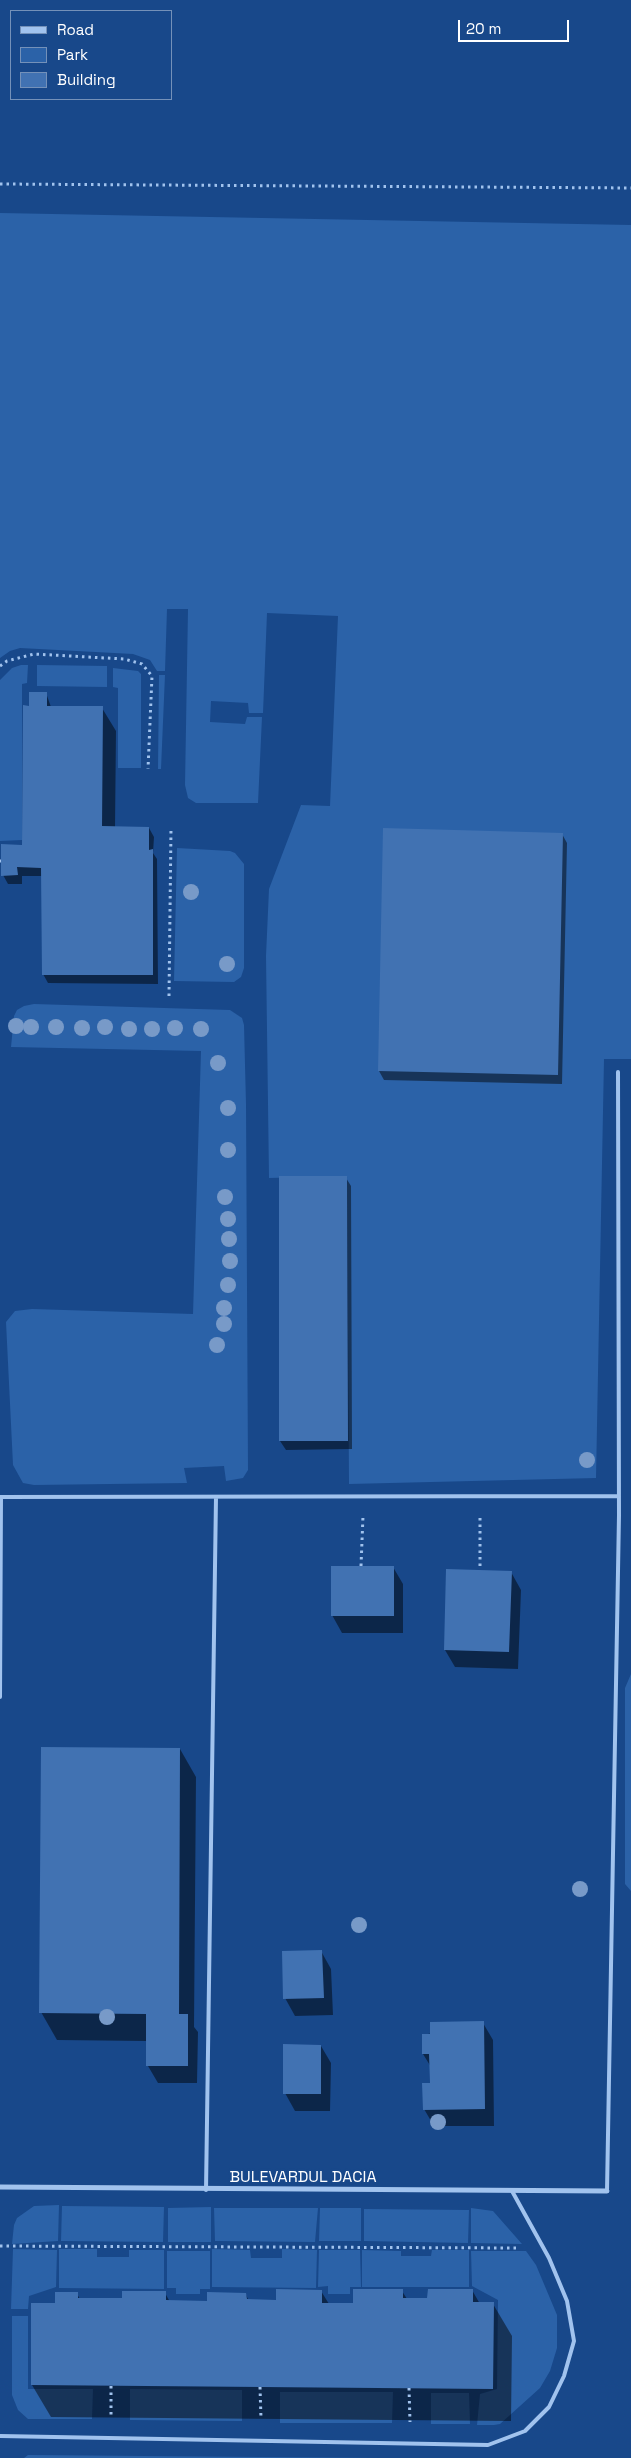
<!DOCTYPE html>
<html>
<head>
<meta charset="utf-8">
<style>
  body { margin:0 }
  #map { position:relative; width:631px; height:2458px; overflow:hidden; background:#18488a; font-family:"Space Grotesk",sans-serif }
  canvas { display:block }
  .legend { position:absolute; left:10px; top:10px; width:162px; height:90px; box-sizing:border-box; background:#18488a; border:1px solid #7491b9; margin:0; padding:6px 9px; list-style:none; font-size:15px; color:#fff }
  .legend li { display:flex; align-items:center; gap:10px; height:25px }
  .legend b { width:25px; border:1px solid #7491b9 }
  .scale { position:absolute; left:458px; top:20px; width:111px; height:22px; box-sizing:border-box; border:2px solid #fff; border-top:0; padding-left:6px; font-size:15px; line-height:18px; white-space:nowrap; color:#fff; -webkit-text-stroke:4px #18488a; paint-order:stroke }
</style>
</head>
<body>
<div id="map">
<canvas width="631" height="2458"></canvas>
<ul class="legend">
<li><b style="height:6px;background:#a1c3ee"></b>Road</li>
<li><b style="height:14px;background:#2b62a8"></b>Park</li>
<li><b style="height:14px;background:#4172b2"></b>Building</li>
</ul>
<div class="scale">20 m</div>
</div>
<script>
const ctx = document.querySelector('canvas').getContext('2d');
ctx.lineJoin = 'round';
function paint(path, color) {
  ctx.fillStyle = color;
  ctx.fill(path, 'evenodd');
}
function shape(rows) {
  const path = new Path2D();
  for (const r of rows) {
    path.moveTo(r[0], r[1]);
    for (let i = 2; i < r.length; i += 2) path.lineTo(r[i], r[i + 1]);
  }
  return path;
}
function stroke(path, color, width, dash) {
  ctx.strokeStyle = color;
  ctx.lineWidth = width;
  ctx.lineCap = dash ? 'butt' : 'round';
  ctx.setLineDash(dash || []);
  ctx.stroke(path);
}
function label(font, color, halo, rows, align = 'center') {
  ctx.font = font + ' "Space Grotesk",sans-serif';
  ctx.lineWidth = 4.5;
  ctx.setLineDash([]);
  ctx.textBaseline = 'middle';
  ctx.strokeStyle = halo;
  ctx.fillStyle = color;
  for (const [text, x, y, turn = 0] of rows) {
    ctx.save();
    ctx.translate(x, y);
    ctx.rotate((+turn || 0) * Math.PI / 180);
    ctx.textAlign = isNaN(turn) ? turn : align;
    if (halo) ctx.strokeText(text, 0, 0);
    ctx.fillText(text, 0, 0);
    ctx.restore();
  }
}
paint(shape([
  [0,213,631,225,631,1059,604,1059,596,1478,349,1484,347,1176,269,1178,266,956,269,889,301,805,330,806,338,616,267,613,263,713,249,713,248,703,211,701,210,722,245,724,247,717,262,717,258,803,196,803,188,798,185,785,188,609,167,609,165,671,157,671,150,660,133,654,20,648,10,651,0,658],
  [21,665,28,665,27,683,22,684,22,840,0,841,0,680,12,668],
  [37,665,107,666,107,687,37,686],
  [113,668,138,671,141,674,141,768,118,768,118,688,113,687],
  [159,675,165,675,161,769,158,769],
  [177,848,230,851,235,853,244,864,244,968,241,977,234,982,174,981],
  [34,1004,230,1010,242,1018,244,1025,246,1104,248,1470,243,1478,226,1481,224,1466,184,1468,187,1483,34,1485,23,1483,13,1465,6,1322,15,1311,32,1309,193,1314,201,1051,11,1047,14,1016,17,1010,24,1006],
  [631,1674,631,1891,625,1884,625,1688],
  [59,2205,58,2241,12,2244,14,2225,17,2218,34,2206],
  [62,2206,164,2207,163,2242,61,2241],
  [211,2207,211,2242,168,2242,168,2208],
  [214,2208,318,2208,315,2242,215,2241],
  [320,2208,361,2208,361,2241,319,2241],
  [471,2208,493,2211,522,2244,471,2243],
  [364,2209,469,2210,468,2243,364,2241],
  [13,2249,57,2250,56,2287,29,2296,28,2309,11,2309],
  [59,2249,97,2249,97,2257,129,2257,129,2250,164,2250,164,2289,59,2288],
  [212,2249,250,2250,251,2258,282,2258,282,2249,317,2250,316,2288,212,2287],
  [319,2250,360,2250,361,2287,350,2287,350,2294,328,2294,328,2286,318,2287],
  [362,2250,401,2251,401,2256,431,2256,432,2250,469,2250,469,2287,362,2287],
  [167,2251,210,2251,210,2289,200,2289,200,2294,176,2294,176,2288,167,2288],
  [471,2251,526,2251,536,2265,557,2315,557,2348,550,2371,540,2388,500,2424,494,2425,477,2425,480,2394,497,2389,498,2300,472,2286],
  [12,2316,28,2316,28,2389,93,2389,92,2419,28,2419,18,2410,12,2395],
  [130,2389,242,2390,242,2421,130,2420],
  [280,2392,393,2392,392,2423,280,2423],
  [431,2393,469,2393,470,2424,431,2424],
  [28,2455,380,2458,24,2458]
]), '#2b62a8');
paint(shape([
  [46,693,51,707,102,708,116,731,115,828,149,828,154,837,153,853,157,859,158,984,48,983,43,974,42,876,22,876,22,884,8,884,3,875,24,846,30,707],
  [384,829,562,834,567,843,562,1084,384,1080,379,1071],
  [346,1178,351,1186,352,1449,286,1450,280,1441],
  [393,1567,403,1584,403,1633,342,1633,332,1615],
  [511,1572,521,1590,518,1669,455,1667,445,1650],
  [180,1749,196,1777,194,2027,198,2032,197,2083,158,2083,148,2066,147,2041,57,2040,41,2012],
  [321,1951,331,1969,333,2015,295,2016,285,1998],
  [483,2023,493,2040,494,2126,434,2126,424,2109,431,2085,431,2067,423,2054,423,2035],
  [321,2046,331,2063,330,2111,295,2111,285,2093],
  [472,2290,480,2304,493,2304,512,2336,511,2421,51,2417,32,2385,32,2304,57,2304,77,2294,80,2299,123,2300,165,2293,170,2302,208,2302,246,2295,249,2301,277,2301,321,2291,329,2304,354,2304,402,2291,407,2299,429,2299]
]), '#0007');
paint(shape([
  [29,692,47,692,47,706,103,706,102,826,149,827,149,850,153,849,153,975,42,975,41,868,17,867,18,875,1,876,1,844,22,845,23,705,29,706],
  [383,828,563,833,558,1075,378,1071],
  [279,1176,347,1176,348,1441,279,1441],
  [331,1566,394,1566,394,1616,331,1616],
  [446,1569,512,1571,509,1652,444,1650],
  [41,1747,180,1748,179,2014,188,2014,188,2066,146,2066,146,2014,39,2013],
  [322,1950,324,1998,283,1999,282,1951],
  [484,2021,485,2109,423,2110,422,2083,430,2083,429,2054,422,2054,422,2034,430,2034,430,2022],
  [283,2044,321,2045,321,2094,283,2094],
  [276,2289,322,2290,322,2303,353,2303,353,2289,403,2289,403,2298,427,2298,428,2289,473,2289,473,2302,494,2302,493,2389,31,2385,31,2303,55,2303,55,2292,78,2292,78,2298,122,2298,122,2291,166,2291,166,2300,207,2301,207,2292,246,2293,247,2299,276,2300]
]), '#4172b2');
stroke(shape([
  [0,184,631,188],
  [0,666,7,661,34,654,124,659,142,664,152,676,148,769],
  [0,861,1,861],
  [169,996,171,828],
  [480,1518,480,1570],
  [361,1566,363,1516],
  [0,2246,518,2248],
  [111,2386,111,2418],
  [260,2387,261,2419],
  [409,2388,410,2422]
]), '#a1c3ee', 3, [2.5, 4]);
stroke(shape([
  [0,1497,619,1496],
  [0,1697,1,1497],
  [206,2190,216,1497],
  [607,2191,619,1515,618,1072],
  [0,2436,488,2445,525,2431,549,2407,564,2376,574,2341,567,2301,549,2258,512,2191]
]), '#a1c3ee', 4);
stroke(shape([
  [0,2187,607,2191]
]), '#a1c3ee', 5);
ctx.fillStyle = '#789ac8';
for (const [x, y] of [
  [191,892],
  [227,964],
  [16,1026],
  [31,1027],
  [56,1027],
  [105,1027],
  [82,1028],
  [175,1028],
  [129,1029],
  [152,1029],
  [201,1029],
  [218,1063],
  [228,1108],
  [228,1150],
  [225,1197],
  [228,1219],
  [229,1239],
  [230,1261],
  [228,1285],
  [224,1308],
  [224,1324],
  [217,1345],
  [587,1460],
  [580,1889],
  [359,1925],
  [107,2017],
  [438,2122]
]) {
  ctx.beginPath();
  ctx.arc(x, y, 8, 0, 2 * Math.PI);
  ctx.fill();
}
label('16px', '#fff', '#18488a', [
  ["BULEVARDUL DACIA",303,2178]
]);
</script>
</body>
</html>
